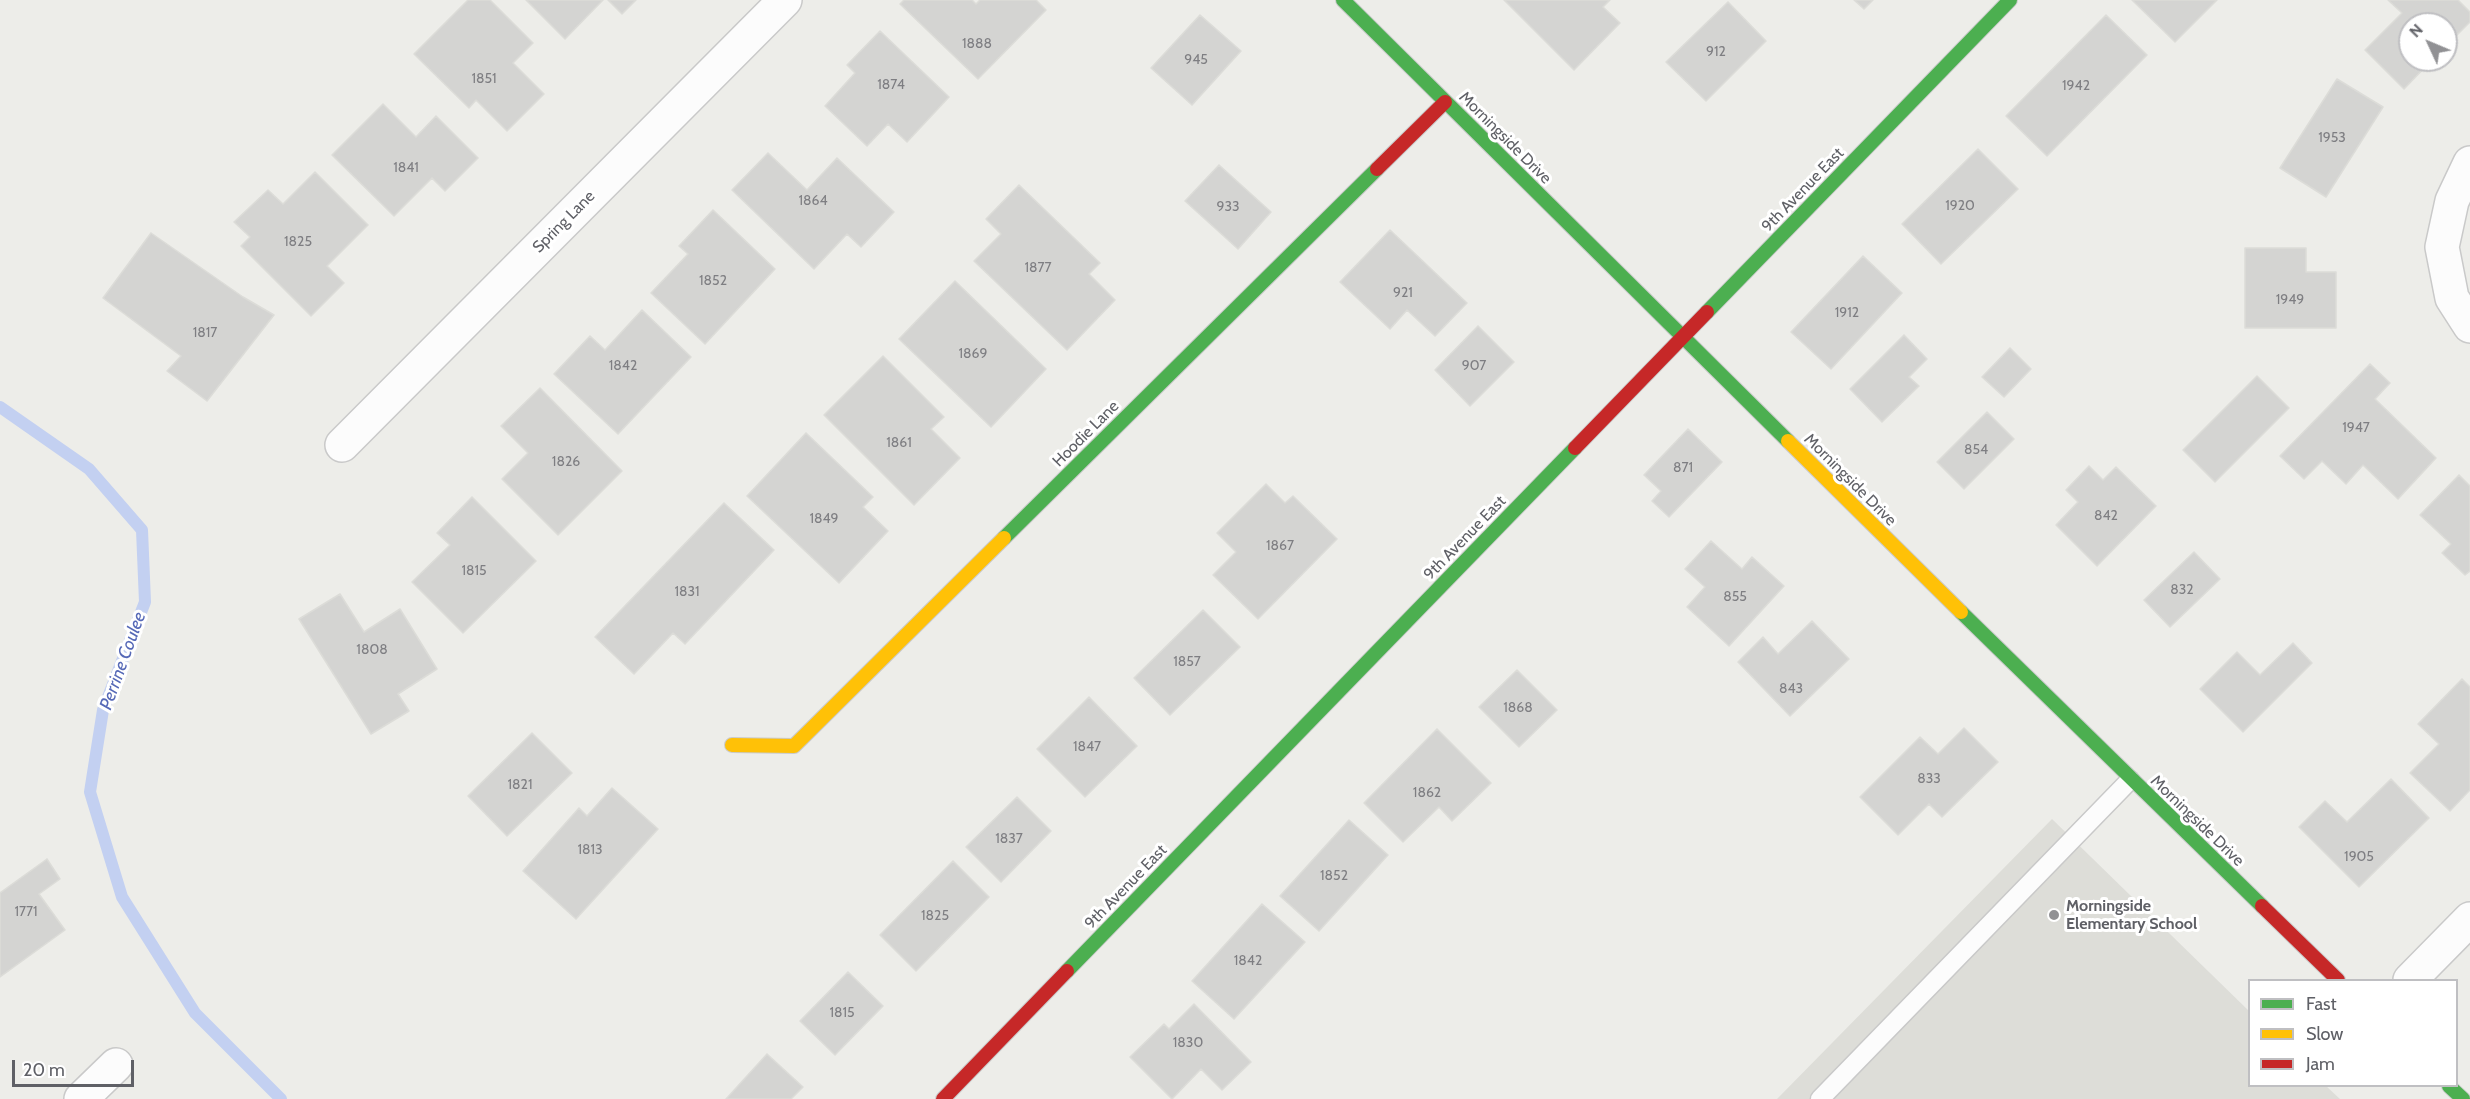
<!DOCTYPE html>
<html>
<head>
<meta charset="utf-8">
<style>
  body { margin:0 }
  #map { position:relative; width:2470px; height:1099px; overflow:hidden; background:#edede9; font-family:Cabin,sans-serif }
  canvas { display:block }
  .legend { position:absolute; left:2248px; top:979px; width:210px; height:108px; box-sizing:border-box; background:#fff; border:2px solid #bfbfc2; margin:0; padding:8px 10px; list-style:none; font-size:18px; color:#5f6066 }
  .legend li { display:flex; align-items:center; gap:12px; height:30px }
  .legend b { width:30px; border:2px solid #bfbfc2 }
  .north { position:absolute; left:2398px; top:12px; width:60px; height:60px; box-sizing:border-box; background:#fff; border:2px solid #bfbfc2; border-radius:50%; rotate:314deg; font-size:16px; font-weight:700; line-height:24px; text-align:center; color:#5f6066 }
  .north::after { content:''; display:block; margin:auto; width:21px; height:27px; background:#919194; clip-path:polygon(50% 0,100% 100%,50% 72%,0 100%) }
  .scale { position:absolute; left:12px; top:1060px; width:122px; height:27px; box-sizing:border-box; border:3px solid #5f6066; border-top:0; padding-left:8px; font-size:18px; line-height:21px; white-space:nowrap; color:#5f6066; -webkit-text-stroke:4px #fff; paint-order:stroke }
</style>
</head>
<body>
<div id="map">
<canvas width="2470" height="1099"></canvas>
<ul class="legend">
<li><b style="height:8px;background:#4caf50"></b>Fast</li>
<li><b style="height:8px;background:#ffc107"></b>Slow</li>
<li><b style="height:8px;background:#c62828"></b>Jam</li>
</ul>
<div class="north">N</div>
<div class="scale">20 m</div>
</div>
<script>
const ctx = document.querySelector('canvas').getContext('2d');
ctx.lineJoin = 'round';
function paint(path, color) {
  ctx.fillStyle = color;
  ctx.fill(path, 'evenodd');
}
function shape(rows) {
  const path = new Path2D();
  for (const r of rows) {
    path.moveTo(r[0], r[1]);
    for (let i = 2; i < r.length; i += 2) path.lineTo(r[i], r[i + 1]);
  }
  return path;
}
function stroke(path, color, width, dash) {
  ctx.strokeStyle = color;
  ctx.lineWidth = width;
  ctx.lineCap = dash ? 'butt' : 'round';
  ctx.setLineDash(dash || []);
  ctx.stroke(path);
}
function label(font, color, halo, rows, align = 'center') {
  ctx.font = font + ' Cabin,sans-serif';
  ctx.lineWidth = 6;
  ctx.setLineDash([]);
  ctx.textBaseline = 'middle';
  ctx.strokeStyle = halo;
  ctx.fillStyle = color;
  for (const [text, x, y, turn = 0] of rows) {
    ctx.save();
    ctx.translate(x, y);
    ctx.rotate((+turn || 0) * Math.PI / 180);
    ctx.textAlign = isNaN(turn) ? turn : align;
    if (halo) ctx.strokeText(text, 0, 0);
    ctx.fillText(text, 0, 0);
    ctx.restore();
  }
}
paint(shape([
  [2052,819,2249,1011,2250,1086,2326,1086,2340,1099,1777,1099]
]), '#ddddd8');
stroke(shape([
  [0,407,89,469,142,530,145,602,103,710,90,792,122,897,195,1013,281,1099]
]), '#c3d0f1', 12);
const building = shape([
  [468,0,490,0,533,43,513,63,544,94,507,131,476,100,469,108,414,54,468,0],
  [526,0,603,0,565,39,526,0],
  [608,0,636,0,622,14,608,0],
  [904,0,972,0,976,4,980,0,1036,0,1046,10,978,79,900,4,904,0],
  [1504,0,1610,0,1603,7,1620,23,1574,70,1504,0],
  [1854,0,1873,0,1864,9,1854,0],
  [2132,0,2217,0,2175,42,2132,0],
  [2388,0,2458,0,2470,12,2470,22,2446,46,2446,24,2410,24,2410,60,2432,60,2404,89,2365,50,2402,13,2388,0],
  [1728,2,1766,41,1706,101,1666,62,1728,2],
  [1200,15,1241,51,1192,105,1151,68,1200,15],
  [2106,15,2147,55,2047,156,2006,116,2106,15],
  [880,31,949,97,907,142,888,124,867,146,825,106,855,73,847,65,880,31],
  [2337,79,2383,107,2326,197,2280,168,2337,79],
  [383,104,416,137,436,116,478,158,445,191,432,178,394,216,332,155,383,104],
  [1978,149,2018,189,1941,264,1902,224,1978,149],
  [768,153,807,190,837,158,894,212,861,247,847,234,814,269,732,190,768,153],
  [1219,165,1271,212,1238,249,1185,201,1219,165],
  [315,172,368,225,327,266,344,283,311,316,241,246,250,237,234,222,268,190,283,204,315,172],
  [1019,185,1100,263,1089,274,1115,300,1067,350,974,261,1001,234,986,219,1019,185],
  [713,210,775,269,705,344,651,293,688,254,679,246,713,210],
  [1390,230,1467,303,1435,336,1407,310,1390,329,1340,282,1390,230],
  [151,233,243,297,274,315,207,401,167,371,181,356,103,298,151,233],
  [2245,248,2306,248,2306,272,2336,272,2336,328,2245,328,2245,248],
  [1863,256,1902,293,1831,369,1791,332,1863,256],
  [955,281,1046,369,991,427,899,339,955,281],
  [642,310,691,357,618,434,554,374,590,336,605,350,642,310],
  [1478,326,1514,362,1470,406,1435,370,1478,326],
  [1904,335,1927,359,1909,377,1919,386,1882,422,1850,389,1904,335],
  [2010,348,2031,369,2004,397,1982,377,2010,348],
  [883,356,944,417,931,429,960,458,914,505,824,415,883,356],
  [2370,364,2390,383,2375,399,2436,458,2398,499,2363,465,2346,484,2322,461,2304,479,2280,456,2370,364],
  [2257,376,2289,408,2215,482,2183,450,2257,376],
  [540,388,622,471,558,535,502,479,528,453,501,426,540,388],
  [1987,412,2014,439,1964,489,1937,462,1987,412],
  [1688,429,1722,462,1669,517,1652,501,1661,491,1644,475,1688,429],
  [806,433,873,497,863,507,888,531,839,583,747,496,806,433],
  [2089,466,2103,480,2116,467,2156,506,2097,566,2056,525,2078,502,2066,490,2089,466],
  [2459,475,2470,486,2470,571,2465,575,2442,553,2451,544,2420,515,2459,475],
  [1266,484,1285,503,1293,496,1337,539,1258,619,1213,575,1236,552,1217,533,1266,484],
  [472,497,536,561,463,633,412,582,450,545,437,533,472,497],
  [724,503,774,550,685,644,673,633,634,674,595,637,724,503],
  [1711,541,1742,569,1752,557,1784,586,1729,646,1687,607,1705,587,1685,569,1711,541],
  [2194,552,2220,579,2170,627,2144,600,2194,552],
  [340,594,364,632,400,609,437,669,398,694,409,711,371,734,299,619,340,594],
  [1203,610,1240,647,1170,715,1134,678,1203,610],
  [1812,621,1849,659,1790,716,1738,662,1763,637,1778,654,1812,621],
  [2293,643,2312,663,2243,732,2200,689,2237,652,2260,675,2293,643],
  [1517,670,1557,710,1519,747,1479,707,1517,670],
  [2462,679,2470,687,2470,790,2450,811,2410,773,2439,744,2418,724,2462,679],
  [1089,697,1137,746,1085,797,1037,749,1089,697],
  [1964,728,1998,762,1942,817,1929,804,1898,835,1860,797,1920,737,1938,754,1964,728],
  [1437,729,1491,783,1452,821,1439,807,1403,842,1364,803,1437,729],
  [532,733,572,773,507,836,468,796,532,733],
  [2391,779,2429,818,2359,887,2299,827,2325,801,2347,822,2391,779],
  [612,788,658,829,576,919,523,871,579,808,587,816,612,788],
  [1017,797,1051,831,1001,882,966,847,1017,797],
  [1349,820,1388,855,1319,931,1280,896,1349,820],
  [47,859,60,879,39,894,65,930,0,977,0,893,47,859],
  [953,861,989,897,916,971,880,935,953,861],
  [1262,904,1305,942,1234,1019,1192,981,1262,904],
  [848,972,883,1006,835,1055,800,1021,848,972],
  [1194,1004,1251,1062,1222,1090,1201,1069,1172,1099,1130,1057,1164,1024,1169,1029,1194,1004],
  [767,1054,803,1087,791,1099,726,1099,767,1054]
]);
paint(building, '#d4d4d2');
stroke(building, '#dcdcd8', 1.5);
const lane = shape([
  [1820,1099,2130,780]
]);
const street = shape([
  [2470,163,2452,201,2442,247,2452,298,2470,326],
  [342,445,785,0],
  [2410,980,2470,919],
  [81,1099,116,1065]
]);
const fast = shape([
  [1343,0,1788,441],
  [1707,312,2010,0],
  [1004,538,1377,169],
  [1961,612,2262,906],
  [1067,971,1575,448],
  [2449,1086,2463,1099]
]);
const slow = shape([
  [1788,441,1961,612],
  [732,745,794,746,1004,538]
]);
const jam = shape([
  [1377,169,1445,102],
  [1575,448,1707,312],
  [2262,906,2338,980],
  [943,1099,1067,971]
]);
stroke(lane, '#c9c9c9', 21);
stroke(street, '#c9c9c9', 36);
stroke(fast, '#cacbcb', 16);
stroke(slow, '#cacbcb', 16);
stroke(jam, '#cacbcb', 16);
stroke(lane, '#fcfcfc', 18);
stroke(street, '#fcfcfc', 33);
stroke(fast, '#4caf50', 14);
stroke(slow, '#ffc107', 14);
stroke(jam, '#c62828', 14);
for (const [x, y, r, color] of [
  [2054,915,6,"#919194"]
]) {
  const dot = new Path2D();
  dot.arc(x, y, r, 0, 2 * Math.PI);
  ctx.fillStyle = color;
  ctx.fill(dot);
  stroke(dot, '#fff', 2);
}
label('14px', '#7e7e82', null, [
  ["1888",977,44],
  ["912",1716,52],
  ["945",1196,60],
  ["1851",484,79],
  ["1874",891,85],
  ["1942",2076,86],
  ["1953",2332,138],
  ["1841",406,168],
  ["1864",813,201],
  ["1920",1960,206],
  ["933",1228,207],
  ["1825",298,242],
  ["1877",1038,268],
  ["1852",713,281],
  ["921",1403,293],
  ["1949",2290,300],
  ["1912",1847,313],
  ["1817",205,333],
  ["1869",973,354],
  ["1842",623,366],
  ["907",1474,366],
  ["1947",2356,428],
  ["1861",899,443],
  ["854",1976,450],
  ["1826",566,462],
  ["871",1683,468],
  ["842",2106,516],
  ["1849",824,519],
  ["1867",1280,546],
  ["1815",474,571],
  ["832",2182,590],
  ["1831",687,592],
  ["855",1735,597],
  ["1808",372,650],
  ["1857",1187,662],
  ["843",1791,689],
  ["1868",1518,708],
  ["1847",1087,747],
  ["833",1929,779],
  ["1821",520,785],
  ["1862",1427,793],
  ["1837",1009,839],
  ["1813",590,850],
  ["1905",2359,857],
  ["1852",1334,876],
  ["1771",26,912],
  ["1825",935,916],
  ["1842",1248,961],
  ["1815",842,1013],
  ["1830",1188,1043]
]);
label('16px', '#5f6066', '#fff', [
  ["Morningside Drive",1505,138,45],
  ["9th Avenue East",1803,190,-46],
  ["Spring Lane",564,222,-45],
  ["Hoodie Lane",1086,434,-45],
  ["Morningside Drive",1850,480,45],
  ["9th Avenue East",1465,538,-46],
  ["Morningside Drive",2197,821,44],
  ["9th Avenue East",1126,887,-46]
]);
label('bold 16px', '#5f6066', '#fff', [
  ["Morningside",2066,906],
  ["Elementary School",2066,924]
], 'left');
label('italic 18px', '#5669b7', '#fff', [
  ["Perrine Coulee",123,661,-70]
]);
</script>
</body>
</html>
